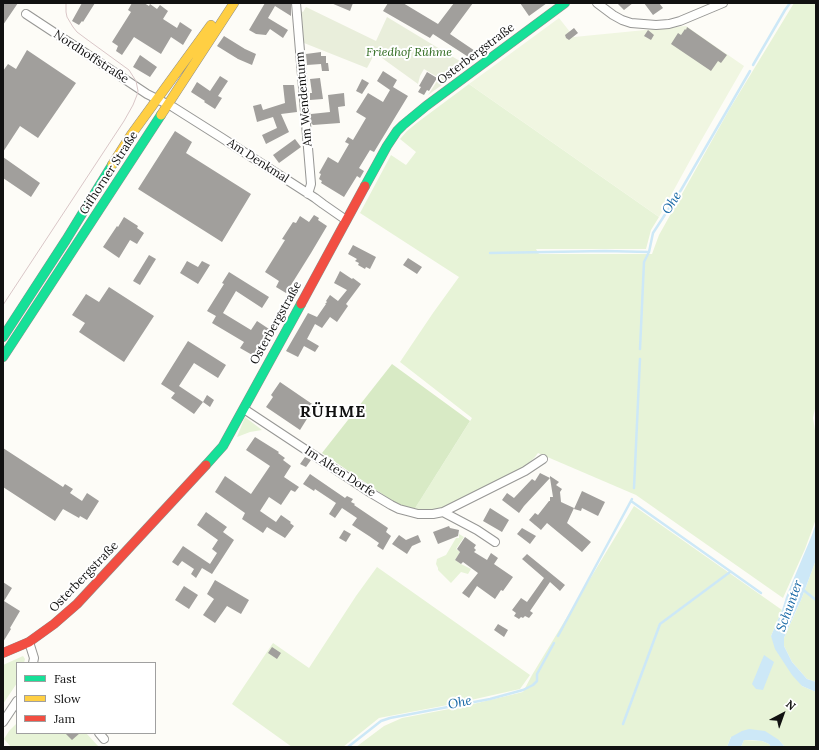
<!DOCTYPE html>
<html>
<head>
<meta charset="utf-8">
<style>
  body { margin:0 }
  #map { position:relative; width:819px; height:750px; overflow:hidden; background:#fdfcf7; font-family:Lora,serif }
  canvas { display:block }
  .frame { position:absolute; inset:0; border:4px solid #111; pointer-events:none }
  .legend { position:absolute; left:16px; top:662px; width:140px; height:72px; box-sizing:border-box; background:#fff; border:1px solid #a0a0a0; margin:0; padding:5px 7px; list-style:none; font-size:12px; color:#111 }
  .legend li { display:flex; align-items:center; gap:8px; height:20px }
  .legend b { width:20px; border:1px solid #a0a0a0 }
  .north { position:absolute; left:763px; top:694px; width:40px; height:40px; -webkit-text-stroke:3px #fff; paint-order:stroke; rotate:41deg; font-size:11px; font-weight:700; line-height:16px; text-align:center; color:#111 }
  .north::after { content:''; display:block; margin:auto; width:14px; height:18px; background:#111; clip-path:polygon(50% 0,100% 100%,50% 72%,0 100%) }
</style>
</head>
<body>
<div id="map">
<canvas width="819" height="750"></canvas>
<div class="frame"></div>
<ul class="legend">
<li><b style="height:5px;background:#16e098"></b>Fast</li>
<li><b style="height:5px;background:#ffcf43"></b>Slow</li>
<li><b style="height:5px;background:#f24e42"></b>Jam</li>
</ul>
<div class="north">N</div>
</div>
<script>
const ctx = document.querySelector('canvas').getContext('2d');
ctx.lineJoin = 'round';
function paint(path, color) {
  ctx.fillStyle = color;
  ctx.fill(path, 'evenodd');
}
function shape(rows) {
  const path = new Path2D();
  for (const r of rows) {
    path.moveTo(r[0], r[1]);
    for (let i = 2; i < r.length; i += 2) path.lineTo(r[i], r[i + 1]);
  }
  return path;
}
function stroke(path, color, width, dash) {
  ctx.strokeStyle = color;
  ctx.lineWidth = width;
  ctx.lineCap = dash ? 'butt' : 'round';
  ctx.setLineDash(dash || []);
  ctx.stroke(path);
}
function label(font, color, halo, rows, align = 'center') {
  ctx.font = font + ' Lora,serif';
  ctx.lineWidth = 4;
  ctx.setLineDash([]);
  ctx.textBaseline = 'middle';
  ctx.strokeStyle = halo;
  ctx.fillStyle = color;
  for (const [text, x, y, turn = 0] of rows) {
    ctx.save();
    ctx.translate(x, y);
    ctx.rotate((+turn || 0) * Math.PI / 180);
    ctx.textAlign = isNaN(turn) ? turn : align;
    if (halo) ctx.strokeText(text, 0, 0);
    ctx.fillText(text, 0, 0);
    ctx.restore();
  }
}
paint(shape([
  [794,3,816,3,816,404,813,418,816,436,816,519,805,549,783,598,636,495,538,453,535,457,523,469,441,510,430,511,414,510,472,418,400,362,433,313,459,277,360,213,391,155,406,165,416,152,400,139,407,131,418,122,469,84,659,217,651,230,646,249,536,249,539,254,652,254,659,235,729,110],
  [245,417,262,430,250,432,237,437],
  [634,506,782,610,771,636,802,686,816,692,815,747,785,747,779,740,731,737,727,747,356,747,384,726,402,718,465,706,523,692,532,675],
  [459,534,464,537,456,549,460,552,455,560,461,564,471,569,468,574,461,572,451,583,438,570,438,568,436,564,437,559,446,555,456,538,459,538],
  [816,560,816,682,807,679,800,671,792,662,784,646,784,638,801,600],
  [377,567,530,675,520,689,453,704,379,718,343,747,292,747,232,704,273,643,309,668,356,596],
  [23,656,25,659,24,663,17,663,17,683,3,704,3,665],
  [17,723,17,733,86,733,99,747,11,747,4,739,9,731],
  [744,740,762,741,769,744,771,747,741,747]
]), '#e7f3d7');
paint(shape([
  [392,364,470,421,414,510,397,504,322,453]
]), '#d8eac5');
paint(shape([
  [306,7,376,41,387,17,468,66,428,95,439,78,424,69,420,76,418,84,375,53,367,68,304,43,301,11,303,12]
]), '#e9eedb');
paint(shape([
  [559,18,574,37,686,26,744,66,698,146,659,217,469,84]
]), '#f0f6e1');
paint(shape([
  [816,523,816,560,801,600,794,615,784,638,784,646,792,662,800,671,807,679,816,682,816,692,802,686,792,675,775,649,771,636,782,610,786,597,812,535],
  [764,655,774,662,763,690,756,689,752,684],
  [749,729,765,731,779,740,785,747,771,747,769,744,762,741,752,740,744,740,741,747,727,747,731,737,742,731]
]), '#cde8f7');
stroke(shape([
  [753,65,785,10,790,3],
  [490,253,605,251,649,252],
  [640,349,644,262,649,252,653,233,681,190,750,71],
  [634,488,640,359],
  [631,501,761,593],
  [802,589,816,600],
  [558,636,632,499],
  [623,724,660,624,730,572],
  [348,747,381,721,390,718,490,699,523,690,533,685,537,681,537,674,554,643]
]), '#cde8f7', 2.5);
paint(shape([
  [3,3,18,3,3,25],
  [82,3,95,3,83,22,82,21,79,25,72,21],
  [132,3,144,3,149,6,150,4,157,9,160,5,168,11,163,19,177,28,180,22,192,30,183,45,171,37,161,54,134,37,122,55,116,51,118,46,112,42,131,12,128,10],
  [265,3,291,3,291,16,275,6,268,18,288,30,283,38,270,29,266,35,256,34,249,30],
  [331,3,353,3,350,11],
  [388,3,403,3,438,24,454,3,473,3,450,34,478,53,473,60,433,34,430,38,383,11],
  [520,3,547,3,529,16],
  [617,3,633,3,624,10],
  [644,3,659,3,663,8,653,15],
  [687,27,727,55,721,63,718,61,711,71,671,44,678,33,681,35,685,29,686,30],
  [574,28,578,33,569,40,566,38,565,35],
  [648,30,654,35,651,40,644,36],
  [224,36,245,49,256,54,252,65,238,59,217,46],
  [27,50,76,83,38,138,20,126,3,152,3,71,8,64,16,69],
  [321,52,321,56,326,56,326,63,328,63,329,71,322,71,321,64,307,65,306,54],
  [140,55,157,67,150,77,133,67],
  [383,71,397,80,393,87,408,96,374,152,370,150,359,168,364,171,360,178,357,176,344,197,321,183,322,181,319,179,321,174,319,173,328,157,338,163,349,144,345,142,348,137,353,140,366,118,356,112,368,93,383,102,390,90,377,81],
  [427,72,437,78,429,91,427,90,424,95,418,92,421,87,419,86],
  [220,76,228,81,218,96,222,98,215,109,204,102,205,101,191,92,197,82,210,91],
  [320,78,323,99,310,100,310,93,312,93,310,79],
  [362,79,369,83,362,94,356,91],
  [283,85,294,85,297,112,281,114,289,132,266,144,262,135,277,128,273,117,257,122,253,106,261,104,263,110,285,103],
  [344,93,345,106,338,107,340,123,313,125,311,123,311,114,330,112,328,95],
  [175,131,192,142,186,153,251,194,222,242,138,189],
  [295,139,301,147,279,163,273,155],
  [3,157,40,183,31,197,3,178],
  [314,215,319,218,318,220,327,226,311,253,286,293,276,287,279,281,265,272,285,240,282,239,293,222,296,223,300,216,309,222],
  [124,217,138,226,137,228,144,233,137,244,130,240,119,258,103,247,117,226,118,227],
  [353,245,376,257,370,269,366,267,365,269,358,265,359,263,355,261,357,259,348,254],
  [149,255,156,259,140,285,133,281],
  [408,258,422,267,417,274,403,265],
  [187,261,198,267,202,261,210,265,198,284,180,273],
  [340,271,352,279,353,278,361,284,346,304,348,306,337,322,330,317,322,328,315,324,307,339,319,346,315,352,304,346,298,357,286,351,308,313,317,317,326,304,325,304,327,302,326,301,330,295,338,301,347,290,334,283],
  [229,272,269,297,262,308,236,291,223,313,251,330,257,321,269,329,257,349,258,350,254,356,240,348,244,342,212,323,216,316,207,311,224,284,222,283],
  [109,287,154,316,124,362,79,332,85,323,72,315,86,294,99,302],
  [188,341,226,365,218,378,194,363,179,386,203,402,194,414,171,398,175,393,161,384],
  [280,382,315,406,300,430,266,407,273,397,271,395],
  [207,395,214,400,210,407,203,402],
  [255,437,279,452,278,453,285,458,283,460,291,466,284,477,299,487,295,492,291,490,281,505,269,497,260,511,276,522,281,515,291,522,290,523,294,526,285,538,267,527,263,533,242,519,245,513,215,492,225,476,251,494,270,466,246,450],
  [3,448,63,487,65,484,73,489,70,493,82,501,87,493,99,501,87,520,80,516,79,518,63,509,55,521,3,487],
  [305,457,311,460,306,467,300,464],
  [540,473,550,478,550,476,559,482,556,485,562,489,560,492,561,502,574,508,567,523,591,542,582,552,547,523,541,530,529,520,535,513,538,515,549,501,550,501,550,497,553,497,550,478,524,506,519,513,502,500,507,493,514,498,532,479,535,481],
  [310,474,345,498,347,496,353,499,351,502,355,504,354,505,388,528,386,532,391,536,383,550,377,546,379,543,369,536,352,525,357,518,342,508,335,518,329,514,336,503,315,489,314,491,303,484],
  [582,491,605,502,598,516,582,508,581,511,574,509],
  [490,508,509,520,502,532,483,521],
  [206,512,227,527,223,532,234,540,212,574,202,568,196,578,191,574,194,569,182,561,178,566,172,562,183,546,210,564,217,553,212,549,218,540,197,525],
  [449,526,450,528,459,530,458,536,438,544,433,532],
  [522,528,536,536,530,544,517,534],
  [344,530,351,534,346,542,339,538],
  [399,535,406,540,418,535,421,542,412,546,407,554,392,544],
  [465,537,476,545,474,548,476,550,474,552,487,560,491,553,498,558,494,564,513,577,503,591,501,590,495,599,477,586,469,598,462,593,478,573,463,562,461,564,455,560,460,552,457,549],
  [527,554,565,585,560,591,550,582,530,611,533,613,529,618,525,616,523,618,521,617,519,619,514,616,516,613,512,610,521,598,527,602,544,578,522,559],
  [215,580,249,600,241,614,227,606,215,623,203,615,214,599,207,594],
  [3,582,12,588,4,601,20,611,10,628,11,629,3,642],
  [184,586,198,595,189,609,175,600],
  [498,624,508,630,504,637,494,630],
  [272,647,281,653,277,659,268,653],
  [65,733,80,733,72,740]
]), '#a19f9c');
const street = shape([
  [296,3,311,184,308,194],
  [597,3,613,15,622,20,631,23,656,25,669,24,680,21,723,3],
  [26,14,108,68,147,94,173,107,222,138,315,198,323,204,346,220],
  [244,409,371,493,391,505,399,509,418,514,433,514,443,512,477,530,495,542],
  [443,512,525,471,543,459],
  [29,642,34,658,33,663],
  [3,722,17,701],
  [99,733,104,739]
]);
const fast = shape([
  [365,186,387,146,397,131,403,125,426,106,565,3],
  [3,337,66,240,112,165],
  [3,357,161,115],
  [206,465,223,446,301,304]
]);
const slow = shape([
  [161,115,234,3],
  [112,165,131,135,211,25]
]);
const jam = shape([
  [301,304,365,186],
  [3,653,29,642,54,624,77,604,206,465]
]);
stroke(street, '#979795', 10);
stroke(fast, '#8e8d8b', 10);
stroke(slow, '#8e8d8b', 10);
stroke(jam, '#8e8d8b', 10);
stroke(street, '#fffffe', 8);
stroke(fast, '#16e098', 9);
stroke(slow, '#ffcf43', 9);
stroke(jam, '#f24e42', 9);
stroke(shape([
  [3,305,124,121,133,105,137,95,138,91,136,81,129,70,85,38,77,32,73,27,67,17,66,12,66,3]
]), '#d9c6c7', 1);
label('italic 12px', '#2f6b1f', '#fff', [
  ["Friedhof Rühme",409,53]
]);
label('12px', '#111', '#fff', [
  ["Osterbergstraße",476,54,-37],
  ["Nordhoffstraße",91,57,33],
  ["Am Wendenturm",304,99,-95],
  ["Am Denkmal",258,161,33],
  ["Gifhorner Straße",109,173,-57],
  ["Osterbergstraße",276,323,-61],
  ["Im Alten Dorfe",340,472,33],
  ["Osterbergstraße",84,577,-46]
]);
label('italic 13px', '#1768a6', '#fff', [
  ["Ohe",672,203,-57],
  ["Schunter",790,606,-70],
  ["Ohe",460,703,-12]
]);
ctx.letterSpacing = '1px';
label('bold 16px', '#111', '#fff', [
  ["RÜHME",333,412]
]);
ctx.letterSpacing = '0px';
</script>
</body>
</html>
